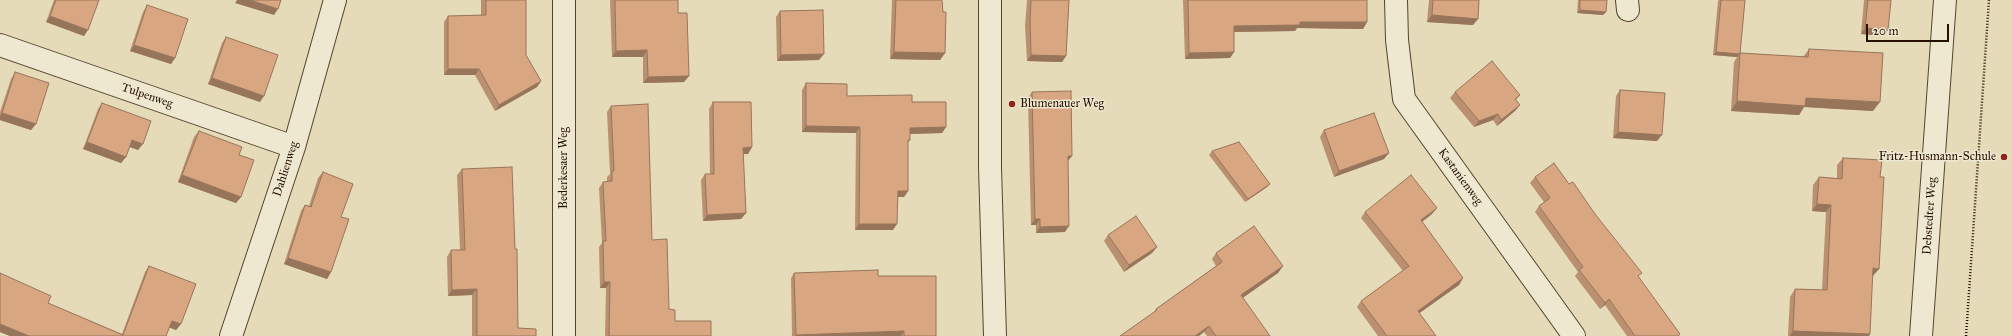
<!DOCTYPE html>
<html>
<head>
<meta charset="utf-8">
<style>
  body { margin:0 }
  #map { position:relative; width:2012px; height:336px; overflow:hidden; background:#e5dbb8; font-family:"IM FELL Great Primer",serif }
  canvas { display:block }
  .scale { position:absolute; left:1866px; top:24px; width:83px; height:18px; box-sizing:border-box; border:2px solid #271000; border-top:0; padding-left:5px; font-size:12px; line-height:14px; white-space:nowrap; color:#271000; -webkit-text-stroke:3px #eee8d1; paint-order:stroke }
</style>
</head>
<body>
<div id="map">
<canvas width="2012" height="336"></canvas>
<div class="scale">20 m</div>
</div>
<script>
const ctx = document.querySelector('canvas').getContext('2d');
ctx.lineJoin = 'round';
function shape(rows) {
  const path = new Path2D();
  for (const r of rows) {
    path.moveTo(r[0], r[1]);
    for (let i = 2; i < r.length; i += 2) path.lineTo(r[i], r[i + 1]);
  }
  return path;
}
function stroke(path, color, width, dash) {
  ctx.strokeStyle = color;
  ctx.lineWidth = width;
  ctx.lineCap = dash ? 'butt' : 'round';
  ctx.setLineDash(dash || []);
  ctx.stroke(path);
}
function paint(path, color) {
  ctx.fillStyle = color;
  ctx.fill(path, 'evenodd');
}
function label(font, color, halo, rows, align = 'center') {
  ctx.font = font + ' "IM FELL Great Primer",serif';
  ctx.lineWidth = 3;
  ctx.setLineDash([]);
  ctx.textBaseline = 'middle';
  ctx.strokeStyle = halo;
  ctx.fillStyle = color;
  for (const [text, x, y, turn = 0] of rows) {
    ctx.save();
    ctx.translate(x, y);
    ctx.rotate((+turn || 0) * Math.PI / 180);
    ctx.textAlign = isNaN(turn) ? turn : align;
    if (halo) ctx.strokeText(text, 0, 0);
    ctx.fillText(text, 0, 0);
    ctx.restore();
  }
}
const minor = shape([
  [564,0,564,336],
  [990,0,990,167,995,336],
  [1396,0,1397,40,1404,99,1574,336],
  [1627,0,1628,10],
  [0,45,294,147],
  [231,336,294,147,335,0],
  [1921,336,1945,0]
]);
stroke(minor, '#56432e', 24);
stroke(shape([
  [1966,336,1989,0]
]), '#271000', 2.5, [1, 2]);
stroke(minor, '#eee8d1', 22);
paint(shape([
  [54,0,99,0,84,36,46,22],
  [481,0,526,0,526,55,541,81,537,87,495,111,475,75,444,75,444,22,448,16,481,15],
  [610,0,678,0,678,13,689,76,684,82,643,83,643,57,612,57],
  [892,0,942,0,945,53,940,60,890,59],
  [1027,0,1069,0,1066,56,1062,62,1027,61,1025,26],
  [1183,0,1367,0,1367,22,1363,29,1297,28,1295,31,1234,32,1234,52,1230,58,1185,59],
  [1429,0,1479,0,1478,19,1473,25,1427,22],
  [1578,0,1607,0,1606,12,1603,15,1577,13],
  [1719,0,1745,0,1740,53,1803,57,1809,49,1873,111,1804,107,1799,115,1731,111,1734,62,1737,57,1713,55,1718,1],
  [1864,0,1891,0,1884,36,1861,34],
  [147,5,175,58,171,64,130,51,143,12],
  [780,11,819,60,777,61,776,17],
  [226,37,260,102,208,84,222,43],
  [15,72,36,124,31,130,0,120,0,112,11,79],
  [806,83,847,96,912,102,946,127,942,133,910,134,910,140,908,143,908,191,904,197,898,197,893,230,855,230,856,133,802,132,802,90],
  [1620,90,1657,141,1613,138,1616,96],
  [1032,92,1072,156,1068,161,1065,232,1036,233,1036,225,1031,225,1028,98],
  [1455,92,1520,95,1516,100,1520,105,1515,111,1497,126,1493,120,1474,127,1450,98],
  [713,102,752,147,748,154,743,154,746,213,741,219,703,221,701,180,705,174,710,174,709,109],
  [102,103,138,150,129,147,126,157,121,163,83,149,98,109],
  [611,106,652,240,669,309,675,321,711,336,605,336,606,288,600,288,599,247,602,243,599,188,603,182,607,182,607,177,610,174,607,112],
  [1324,130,1384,159,1334,177,1320,137],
  [199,131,239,155,241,197,236,203,178,182,194,137],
  [1212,151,1267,187,1245,202,1209,155],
  [1843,158,1873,276,1872,276,1870,334,1869,336,1788,336,1790,297,1795,289,1822,290,1826,212,1812,211,1813,185,1819,177,1837,178,1837,165],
  [462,169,518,328,536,336,472,336,472,295,448,296,447,257,451,250,460,250,457,175],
  [323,172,341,217,331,272,327,279,284,264,301,211,305,205,309,206,318,178],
  [1535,177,1569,184,1680,334,1679,336,1627,336,1605,305,1600,309,1575,276,1578,272,1535,212,1539,206,1544,202,1530,183],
  [1365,212,1432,214,1422,222,1463,278,1459,285,1419,313,1436,336,1378,336,1357,307,1361,301,1403,271,1361,218],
  [1108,235,1157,247,1152,253,1124,272,1104,241],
  [1216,253,1283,266,1278,273,1242,298,1270,336,1207,336,1204,332,1153,313,1156,309,1216,266,1212,259],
  [149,266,181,324,176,330,169,327,166,336,10,336,0,332,0,273,48,303,122,334,145,272],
  [794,273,878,276,936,336,792,336,791,278]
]), '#ba9070');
paint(shape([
  [237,0,250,0,278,9,274,15,235,3],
  [1580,10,1606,12,1603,15,1577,13],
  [1432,15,1478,19,1473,25,1427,22],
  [50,16,88,30,84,36,46,22],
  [1300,22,1367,22,1363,29,1297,28,1295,31,1229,32,1234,26],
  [1865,28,1888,30,1884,36,1861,34],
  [134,45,175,58,171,64,130,51],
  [647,50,643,57,612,57,616,51],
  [894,52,945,53,940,60,890,59],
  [1234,52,1230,58,1185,59,1189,53],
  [1716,52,1740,54,1737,57,1713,55],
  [824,54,819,60,777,61,781,55],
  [1031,55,1066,56,1062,62,1027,61],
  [448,69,479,69,475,75,444,75],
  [689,76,684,82,643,83,648,77],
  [212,78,264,96,260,102,208,84],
  [541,81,537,87,495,111,499,105],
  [1806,98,1880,102,1873,111,1804,107,1799,115,1731,111,1737,101],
  [1520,105,1515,111,1497,126,1501,120],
  [2,113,36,124,31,130,0,120,0,116],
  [1498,114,1493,120,1474,127,1479,121],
  [806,126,860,127,856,133,802,132],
  [946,127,942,133,906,134,910,128],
  [1618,132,1662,135,1657,141,1613,138],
  [132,140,143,144,138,150,128,146],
  [87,142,126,157,121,163,83,149],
  [752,147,748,154,738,154,743,148],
  [1389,153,1384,159,1334,177,1339,171],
  [1068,156,1072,156,1067,162],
  [182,175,241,197,236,203,178,182],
  [1270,184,1267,187,1245,202,1248,199],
  [898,191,908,191,904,197,893,197],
  [1817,204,1831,205,1826,212,1812,211],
  [1437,208,1432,214,1416,226,1421,220],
  [746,213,741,219,703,221,707,215],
  [1035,219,1040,219,1036,225,1031,225],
  [859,224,897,224,893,230,855,230],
  [1069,226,1065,232,1036,233,1040,227],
  [1157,247,1152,253,1124,272,1129,265],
  [288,258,331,272,327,279,284,264],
  [1283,266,1278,273,1237,302,1241,295],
  [1873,268,1879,269,1873,276,1868,276],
  [1463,278,1459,285,1414,317,1418,311],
  [604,282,610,282,606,288,600,288],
  [477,289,472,295,448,296,452,290],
  [1609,299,1605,305,1600,309,1605,303],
  [172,321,181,324,176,330,168,327],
  [0,324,29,336,10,336,0,332],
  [1209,326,1204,332,1199,336,1195,336],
  [904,331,901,336,796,336,796,335],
  [1793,331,1870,334,1869,336,1790,336]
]), '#97755b');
const building = shape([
  [56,0,99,0,88,30,50,16,56,0],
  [250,0,281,0,278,9,250,0],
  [486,0,526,0,526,55,541,81,499,105,479,69,448,69,448,16,486,15,486,0],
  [615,0,678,0,678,13,687,13,689,76,648,77,647,50,616,51,615,0],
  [896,0,942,0,943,12,946,12,945,53,894,52,896,0],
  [1031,0,1069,0,1066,56,1031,55,1030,20,1031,0],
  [1188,0,1367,0,1367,22,1300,22,1300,25,1234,26,1234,52,1189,53,1188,0],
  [1433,0,1479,0,1478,19,1432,15,1433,0],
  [1580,0,1607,0,1606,12,1580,10,1580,0],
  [1721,0,1745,0,1740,54,1716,52,1721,0],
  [1868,0,1891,0,1888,30,1865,28,1868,0],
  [147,5,188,19,175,58,134,45,147,5],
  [823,10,824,54,781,55,780,11,823,10],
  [226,37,278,55,264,96,212,78,226,37],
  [1809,49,1883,53,1880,102,1806,98,1805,106,1737,101,1740,53,1808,57,1809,49],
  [1492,61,1520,95,1515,99,1520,105,1501,120,1498,114,1479,121,1455,92,1492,61],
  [15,72,49,83,36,124,2,113,15,72],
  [806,83,847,84,847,96,912,95,912,102,946,102,946,127,910,128,910,140,908,140,908,191,898,191,897,224,859,224,860,127,806,126,806,83],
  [1620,90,1665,93,1662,135,1618,132,1620,90],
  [1071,91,1072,156,1068,156,1069,226,1040,227,1040,219,1035,219,1032,92,1071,91],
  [713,102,751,102,752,147,743,148,746,213,707,215,705,174,714,174,713,102],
  [102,103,151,121,143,144,132,140,126,157,87,142,102,103],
  [648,104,652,240,667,239,669,309,675,310,675,321,711,321,711,336,609,336,610,282,604,282,603,241,606,241,603,182,612,181,612,171,614,171,611,106,648,104],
  [1374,113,1389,153,1339,171,1324,130,1374,113],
  [199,131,242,147,239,155,254,160,241,197,182,175,199,131],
  [1239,142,1270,184,1248,199,1212,151,1239,142],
  [1843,158,1882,160,1880,177,1884,177,1879,269,1873,268,1870,334,1793,331,1795,289,1827,290,1831,205,1817,204,1819,177,1842,179,1843,158],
  [1554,163,1569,184,1573,182,1595,214,1642,273,1638,276,1680,334,1678,336,1635,336,1609,299,1605,303,1579,270,1583,267,1539,206,1550,198,1535,177,1554,163],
  [512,167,515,249,517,249,518,328,536,329,536,336,477,336,477,289,452,290,451,250,465,250,462,169,512,167],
  [323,172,353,184,341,217,349,219,331,272,288,258,305,205,311,207,323,172],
  [1411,175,1437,208,1421,220,1463,278,1418,311,1436,336,1387,336,1361,301,1409,266,1365,212,1411,175],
  [1136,216,1157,247,1129,265,1108,235,1136,216],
  [1254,226,1283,266,1241,295,1270,336,1216,336,1209,326,1195,336,1120,336,1157,310,1156,309,1222,262,1216,253,1254,226],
  [149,266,196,284,181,324,172,321,166,336,29,336,0,324,0,273,51,296,48,303,123,335,149,266],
  [878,270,878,276,936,276,936,336,904,336,904,331,796,335,794,273,878,270]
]);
paint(building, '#d8a782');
stroke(building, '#97755b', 1);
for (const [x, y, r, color] of [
  [1012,104,4,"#8f2418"],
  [2004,157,4,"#8f2418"]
]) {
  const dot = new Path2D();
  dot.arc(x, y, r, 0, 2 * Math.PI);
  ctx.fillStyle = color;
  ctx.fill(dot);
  stroke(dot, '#eee8d1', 1.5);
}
label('12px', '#271000', '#eee8d1', [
  ["Tulpenweg",147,96,19],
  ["Bederkesaer Weg",564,168,-90],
  ["Dahlienweg",286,169,-72],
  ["Kastanienweg",1460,177,54],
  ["Debstedter Weg",1930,216,-86]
]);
label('12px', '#271000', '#eee8d1', [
  ["Blumenauer Weg",1020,104],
  ["Fritz-Husmann-Schule",1996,157,"right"]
], 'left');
</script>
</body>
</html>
